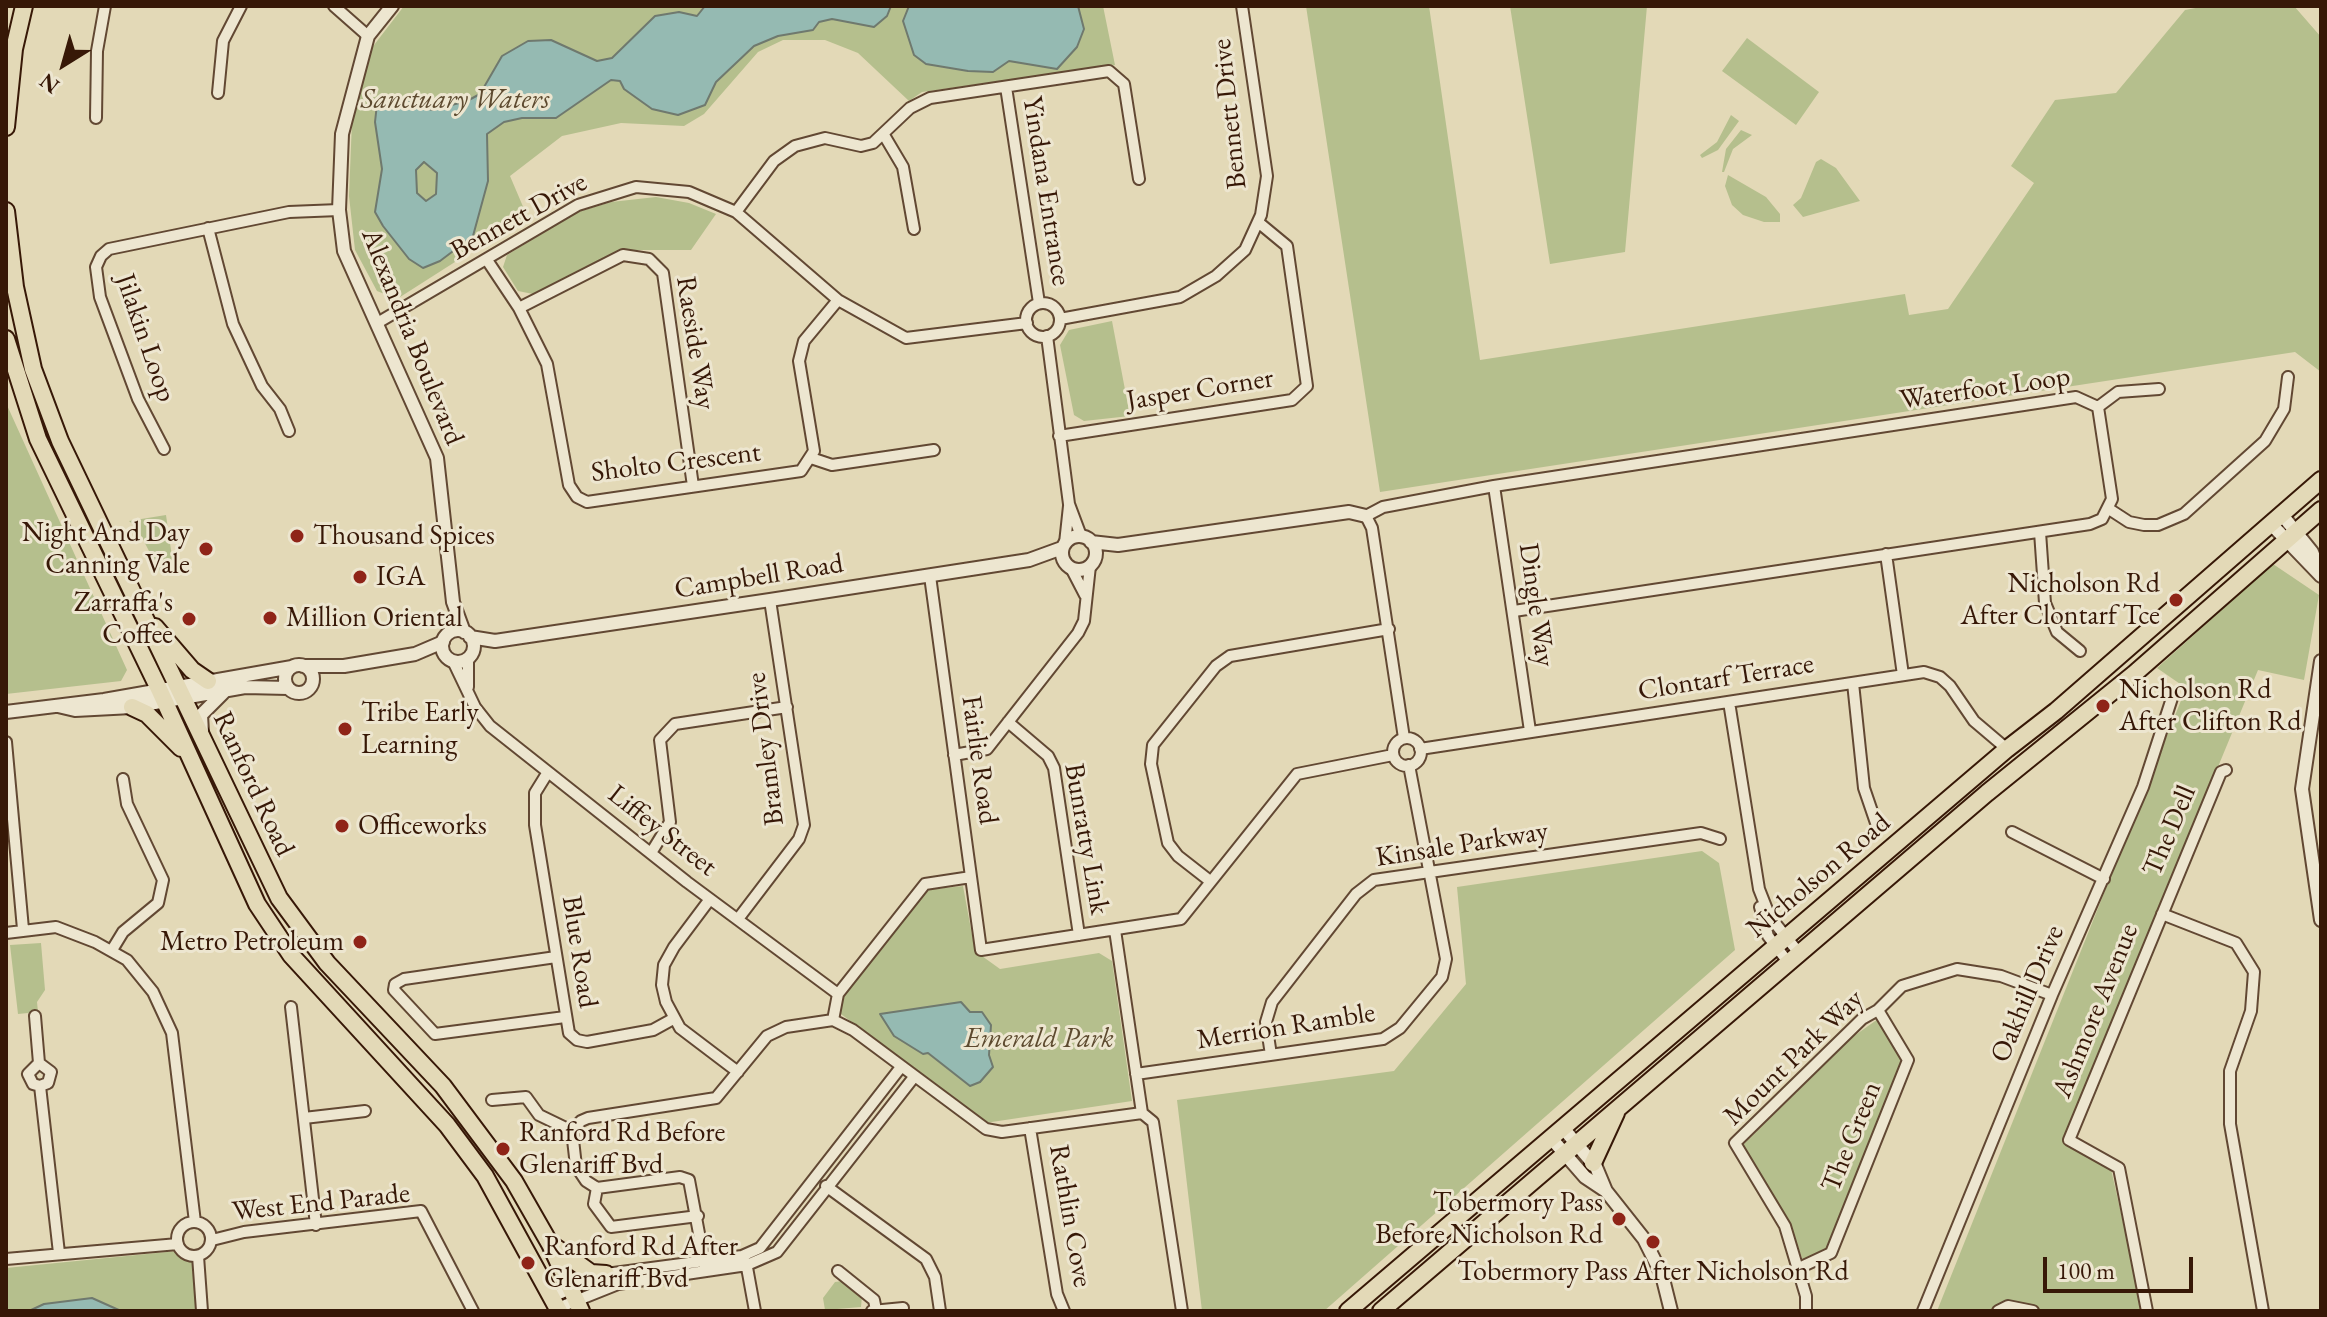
<!DOCTYPE html>
<html>
<head>
<meta charset="utf-8">
<style>
  body { margin:0 }
  #map { position:relative; width:2327px; height:1317px; overflow:hidden; background:#e3d9b7; font-family:"EB Garamond",serif }
  canvas { display:block }
  .frame { position:absolute; inset:0; border:8px solid #371807; pointer-events:none }
  .north { position:absolute; left:24px; top:24px; width:80px; height:80px; -webkit-text-stroke:6px #ede6d0; paint-order:stroke; rotate:217deg; font-size:22px; font-weight:700; line-height:32px; text-align:center; color:#371807 }
  .north::after { content:''; display:block; margin:auto; width:28px; height:36px; background:#371807; clip-path:polygon(50% 0,100% 100%,50% 72%,0 100%) }
  .scale { position:absolute; left:2043px; top:1257px; width:150px; height:36px; box-sizing:border-box; border:4px solid #371807; border-top:0; padding-left:10px; font-size:24px; line-height:28px; white-space:nowrap; color:#371807; -webkit-text-stroke:6px #ede6d0; paint-order:stroke }
</style>
</head>
<body>
<div id="map">
<canvas width="2327" height="1317"></canvas>
<div class="frame"></div>
<div class="north">N</div>
<div class="scale">100 m</div>
</div>
<script>
const ctx = document.querySelector('canvas').getContext('2d');
ctx.lineJoin = 'round';
function paint(path, color) {
  ctx.fillStyle = color;
  ctx.fill(path, 'evenodd');
}
function shape(rows) {
  const path = new Path2D();
  for (const r of rows) {
    if (r.length === 3) {
      path.moveTo(r[0] + r[2], r[1]);
      path.arc(r[0], r[1], r[2], 0, 2 * Math.PI);
      continue;
    }
    path.moveTo(r[0], r[1]);
    for (let i = 2; i < r.length; i += 2) path.lineTo(r[i], r[i + 1]);
  }
  return path;
}
function stroke(path, color, width, dash) {
  ctx.strokeStyle = color;
  ctx.lineWidth = width;
  ctx.lineCap = dash ? 'butt' : 'round';
  ctx.setLineDash(dash || []);
  ctx.stroke(path);
}
function label(font, color, halo, rows, align = 'center') {
  ctx.font = font + ' "EB Garamond",serif';
  ctx.lineWidth = 6;
  ctx.setLineDash([]);
  ctx.textBaseline = 'middle';
  ctx.strokeStyle = halo;
  ctx.fillStyle = color;
  for (const [text, x, y, turn = 0] of rows) {
    ctx.save();
    ctx.translate(x, y);
    ctx.rotate((+turn || 0) * Math.PI / 180);
    ctx.textAlign = isNaN(turn) ? turn : align;
    if (halo) ctx.strokeText(text, 0, 0);
    ctx.fillText(text, 0, 0);
    ctx.restore();
  }
}
paint(shape([
  [404,6,1103,6,1115,65,922,92,909,101,858,53,825,40,783,40,758,52,704,114,684,126,621,123,562,136,510,176,527,216,397,299,377,291,355,250,349,196,352,121,371,49],
  [1306,6,1429,6,1480,360,1905,294,1909,315,1948,309,2034,183,2011,166,2055,100,2116,93,2185,10,2206,6,2294,6,2321,37,2321,372,2295,352,1380,492],
  [1510,6,1647,6,1625,252,1550,264],
  [1747,38,1819,92,1796,125,1722,71],
  [1731,115,1739,121,1718,150,1702,158,1700,155,1717,142],
  [1741,130,1752,135,1733,149,1724,172,1722,172,1726,149],
  [1821,159,1836,168,1860,201,1803,217,1793,205,1801,198,1816,162],
  [1728,175,1766,197,1780,214,1780,222,1764,222,1743,215,1732,205,1725,186],
  [656,197,689,203,716,214,691,250,621,250,533,294,518,291,503,267,507,255,578,212,611,202],
  [1112,321,1130,416,1084,421,1074,415,1060,345,1069,330],
  [6,403,127,670,121,681,6,694],
  [166,515,174,571,161,574,137,528,129,521],
  [2273,564,2319,595,2304,680,2258,670,2063,1142,2111,1169,2143,1311,1937,1311,2186,688,2157,668],
  [1702,851,1719,863,1735,950,1324,1311,1202,1311,1177,1100,1394,1071,1466,984,1457,887],
  [963,886,975,951,1000,969,1099,953,1112,961,1132,1101,985,1123,841,1014,841,996,926,890],
  [41,943,45,990,37,1002,38,1012,18,1014,10,945],
  [1878,1019,1904,1063,1826,1254,1804,1263,1788,1220,1742,1146,1854,1036],
  [177,1251,192,1261,196,1311,6,1311,6,1268],
  [843,1281,862,1296,861,1307,825,1310,823,1298,835,1282]
]), '#b5bf8d');
const water = shape([
  [705,6,891,6,887,16,874,27,832,19,819,22,813,30,778,36,754,46,716,82,705,105,678,115,652,109,624,89,620,81,611,80,556,118,522,118,504,122,487,134,488,181,473,236,440,261,423,268,409,259,383,226,375,212,382,169,375,122,377,104,403,98,432,110,467,101,480,94,502,56,528,41,551,40,597,61,612,58,655,16,679,12,697,16,705,6],
  [424,162,437,173,436,194,426,201,417,193,416,170,424,162],
  [909,6,1078,6,1084,29,1077,47,1057,69,1009,61,993,72,968,71,926,64,914,55,903,21,909,6],
  [961,1002,970,1012,982,1012,991,1025,989,1055,993,1067,980,1082,970,1086,928,1053,923,1054,894,1036,880,1014,961,1002],
  [92,1298,121,1311,29,1311,44,1304,92,1298]
]);
paint(water, '#95bab2');
stroke(water, '#6f796e', 2);
const minor = shape([
  [334,6,368,36],
  [1006,87,1039,303],
  [218,93,223,41,241,6],
  [96,118,97,51,105,6],
  [884,135,903,167,914,229],
  [736,212,774,161,795,146,825,138,861,146,873,143,910,108,930,98,1109,71,1124,84,1139,179],
  [208,228,233,324,262,386,280,409,289,431],
  [487,260,519,308,547,364,569,485,577,497,587,502,801,471,814,451,799,361,804,341,838,300],
  [1043,320,17],
  [519,308,623,255,649,259,663,273,693,486],
  [1060,319,1180,297,1216,276,1245,250,1261,215,1267,176,1242,6],
  [379,322,578,205,636,187,689,192,736,212,838,300,906,338,1027,323],
  [1047,336,1069,504,1081,536],
  [2098,407,2118,392,2159,389],
  [1059,436,1292,400,1307,386,1287,246,1258,222],
  [164,449,138,399,100,297,96,267,101,256,109,249,289,212,339,210],
  [811,458,832,465,934,450],
  [1494,486,1530,731],
  [2109,509,2129,522,2144,525,2158,525,2184,514,2265,441,2284,409,2288,377],
  [2040,532,2045,603,2057,632,2080,651],
  [1065,543,1069,506],
  [1886,554,1903,675],
  [1071,568,1085,595],
  [930,576,981,950,1181,919,1297,774,1393,755],
  [468,658,468,687],
  [453,661,475,707,490,726,687,882,838,994],
  [1853,683,1864,788,1877,826],
  [1729,702,1759,889,1770,917,1799,953],
  [1008,722,1048,756,1054,768,1079,935],
  [1404,738,1372,528,1366,516,1383,507,1494,486,2076,397,2098,407,2112,499,2102,519,2090,524,1514,611],
  [1407,752,14],
  [6,742,23,929],
  [1420,749,1924,672,1940,677,1950,686,1974,721,2007,749],
  [954,755,987,749,1078,633,1084,621,1090,566],
  [548,772,535,793,535,825,569,1033,577,1040,587,1042,653,1030,673,1019],
  [2012,832,2104,879],
  [651,853,670,822,660,740,675,724,787,707],
  [971,877,925,884,838,994,833,1020,853,1030,986,1129,1002,1132,1142,1113],
  [1210,881,1178,856,1168,843,1151,764,1153,745,1216,666,1230,656,1389,629],
  [710,899,674,947,664,965,662,985,666,1002,680,1028,738,1072],
  [1760,907,1768,936,1788,962],
  [2162,914,2236,943,2254,972,2251,1011,2230,1071,2230,1124,2263,1311],
  [738,919,799,839,804,825,770,600],
  [1115,930,1142,1113],
  [6,933,56,927,95,942,127,960,153,992,172,1033,195,1222],
  [112,950,123,932,158,903,163,880,127,804,123,779],
  [556,957,404,979,395,984,394,990,435,1034,565,1017],
  [291,1007,316,1225],
  [35,1016,39,1063],
  [1271,1055,1266,1022,1272,1002,1356,894,1374,880,1701,833,1720,839],
  [39,1063,51,1072,48,1083,40,1086],
  [39,1063,28,1074,33,1084,40,1086],
  [1136,1074,1383,1039,1400,1028,1442,977,1446,959,1409,765],
  [40,1086,59,1253],
  [492,1100,526,1097,539,1115,572,1131],
  [1142,1113,1153,1122,1182,1311],
  [304,1118,365,1111],
  [1030,1128,1057,1294,1064,1311],
  [826,1186,926,1259,935,1277,940,1311],
  [597,1188,594,1204,611,1227,698,1216],
  [194,1239,17],
  [212,1240,244,1232,421,1211,473,1311],
  [198,1256,202,1311],
  [6,1259,178,1244],
  [746,1262,755,1311],
  [1799,1268,1831,1253,1908,1060,1878,1010],
  [706,1271,689,1180,680,1177,597,1188,586,1181,576,1166,572,1131,581,1121,588,1118,716,1098,767,1036,786,1027,833,1020],
  [838,1271,874,1300,876,1310],
  [552,1297,606,1274,742,1256,760,1248,901,1067],
  [558,1308,618,1284,747,1265,777,1252,914,1077],
  [872,1311,903,1308],
  [1806,1311,1806,1296,1785,1226,1735,1143,1862,1019,1878,1010,1902,986,1957,969,2001,976,2052,995],
  [1923,1311,2052,995,2143,787,2173,695],
  [1998,1311,2008,1306,2033,1311],
  [2147,1311,2119,1168,2069,1140,2221,772,2226,770]
]);
const tertiary = shape([
  [392,6,368,36,342,134,339,210,344,251,437,458,453,602,464,632],
  [2283,516,2312,552,2319,569],
  [2272,525,2321,576],
  [1079,553,17],
  [1091,542,1118,545,1349,512,1366,516],
  [458,646,16],
  [470,637,495,641,770,600,1029,560,1062,548],
  [2321,661,2302,789,2321,920],
  [299,679,14],
  [303,666,344,666,415,654,443,642],
  [58,706,75,710,132,707,245,687,288,688],
  [6,712,104,700,292,667],
  [202,732,201,715,224,692],
  [1563,1128,1596,1167,1606,1191],
  [1551,1138,1585,1177,1606,1191,1644,1239,1662,1275,1671,1311]
]);
const primary = shape([
  [6,127,14,49,24,6],
  [6,211,15,287,33,369,60,441,279,898,327,963,443,1086,514,1181,550,1244,581,1311],
  [6,339,38,439,159,689,257,904,291,955,447,1125,485,1176,559,1311],
  [155,627,192,670,208,681],
  [132,707,147,714,181,748],
  [1593,1163,1616,1113],
  [555,1247,591,1273,606,1274],
  [1348,1311,2007,749,2056,711,2321,480],
  [1381,1311,1987,793,2134,674,2321,510]
]);
stroke(minor, '#624833', 14);
stroke(tertiary, '#624833', 16);
stroke(primary, '#371807', 20);
stroke(minor, '#ede6d0', 10);
stroke(tertiary, '#ede6d0', 12);
stroke(primary, '#e3d9b7', 16);
for (const [x, y, r, color] of [
  [297,536,8,"#8f2418"],
  [206,549,8,"#8f2418"],
  [360,577,8,"#8f2418"],
  [2176,600,8,"#8f2418"],
  [270,618,8,"#8f2418"],
  [189,619,8,"#8f2418"],
  [2103,706,8,"#8f2418"],
  [345,729,8,"#8f2418"],
  [342,826,8,"#8f2418"],
  [360,942,8,"#8f2418"],
  [503,1149,8,"#8f2418"],
  [1619,1219,8,"#8f2418"],
  [1653,1242,8,"#8f2418"],
  [528,1263,8,"#8f2418"]
]) {
  const dot = new Path2D();
  dot.arc(x, y, r, 0, 2 * Math.PI);
  ctx.fillStyle = color;
  ctx.fill(dot);
  stroke(dot, '#ede6d0', 3);
}
label('italic 28px', '#5d4a2f', '#ede6d0', [
  ["Sanctuary Waters",455,100],
  ["Emerald Park",1039,1039]
]);
label('28px', '#371807', '#ede6d0', [
  ["Bennett Drive",1230,114,-96],
  ["Yindana Entrance",1046,191,81],
  ["Bennett Drive",519,217,-29],
  ["Alexandria Boulevard",412,337,68],
  ["Jilakin Loop",145,338,71],
  ["Raeside Way",695,343,81],
  ["Waterfoot Loop",1985,389,-8],
  ["Jasper Corner",1200,390,-9],
  ["Sholto Crescent",676,463,-7],
  ["Campbell Road",759,577,-9],
  ["Dingle Way",1536,605,82],
  ["Clontarf Terrace",1726,678,-9],
  ["Bramley Drive",766,749,-97],
  ["Fairlie Road",979,760,82],
  ["Ranford Road",253,784,65],
  ["Liffey Street",662,831,38],
  ["The Dell",2170,831,-67],
  ["Bunratty Link",1086,839,80],
  ["Kinsale Parkway",1462,845,-9],
  ["Nicholson Road",1819,876,-40],
  ["Blue Road",579,952,81],
  ["Oakhill Drive",2028,994,-67],
  ["Ashmore Avenue",2096,1011,-68],
  ["Merrion Ramble",1286,1027,-9],
  ["Mount Park Way",1794,1058,-44],
  ["The Green",1852,1137,-68],
  ["West End Parade",321,1203,-6],
  ["Rathlin Cove",1070,1216,80]
]);
label('28px', '#371807', '#ede6d0', [
  ["Night And Day",190,533,"right"],
  ["Canning Vale",190,565,"right"],
  ["Thousand Spices",313,536],
  ["IGA",376,577],
  ["Nicholson Rd",2160,584,"right"],
  ["After Clontarf Tce",2160,616,"right"],
  ["Zarraffa's",173,603,"right"],
  ["Coffee",173,635,"right"],
  ["Million Oriental",286,618],
  ["Nicholson Rd",2119,690],
  ["After Clifton Rd",2119,722],
  ["Tribe Early",361,713],
  ["Learning",361,745],
  ["Officeworks",358,826],
  ["Metro Petroleum",344,942,"right"],
  ["Ranford Rd Before",519,1133],
  ["Glenariff Bvd",519,1165],
  ["Tobermory Pass",1603,1203,"right"],
  ["Before Nicholson Rd",1603,1235,"right"],
  ["Ranford Rd After",544,1247],
  ["Glenariff Bvd",544,1279],
  ["Tobermory Pass After Nicholson Rd",1653,1272,"center"]
], 'left');
</script>
</body>
</html>
